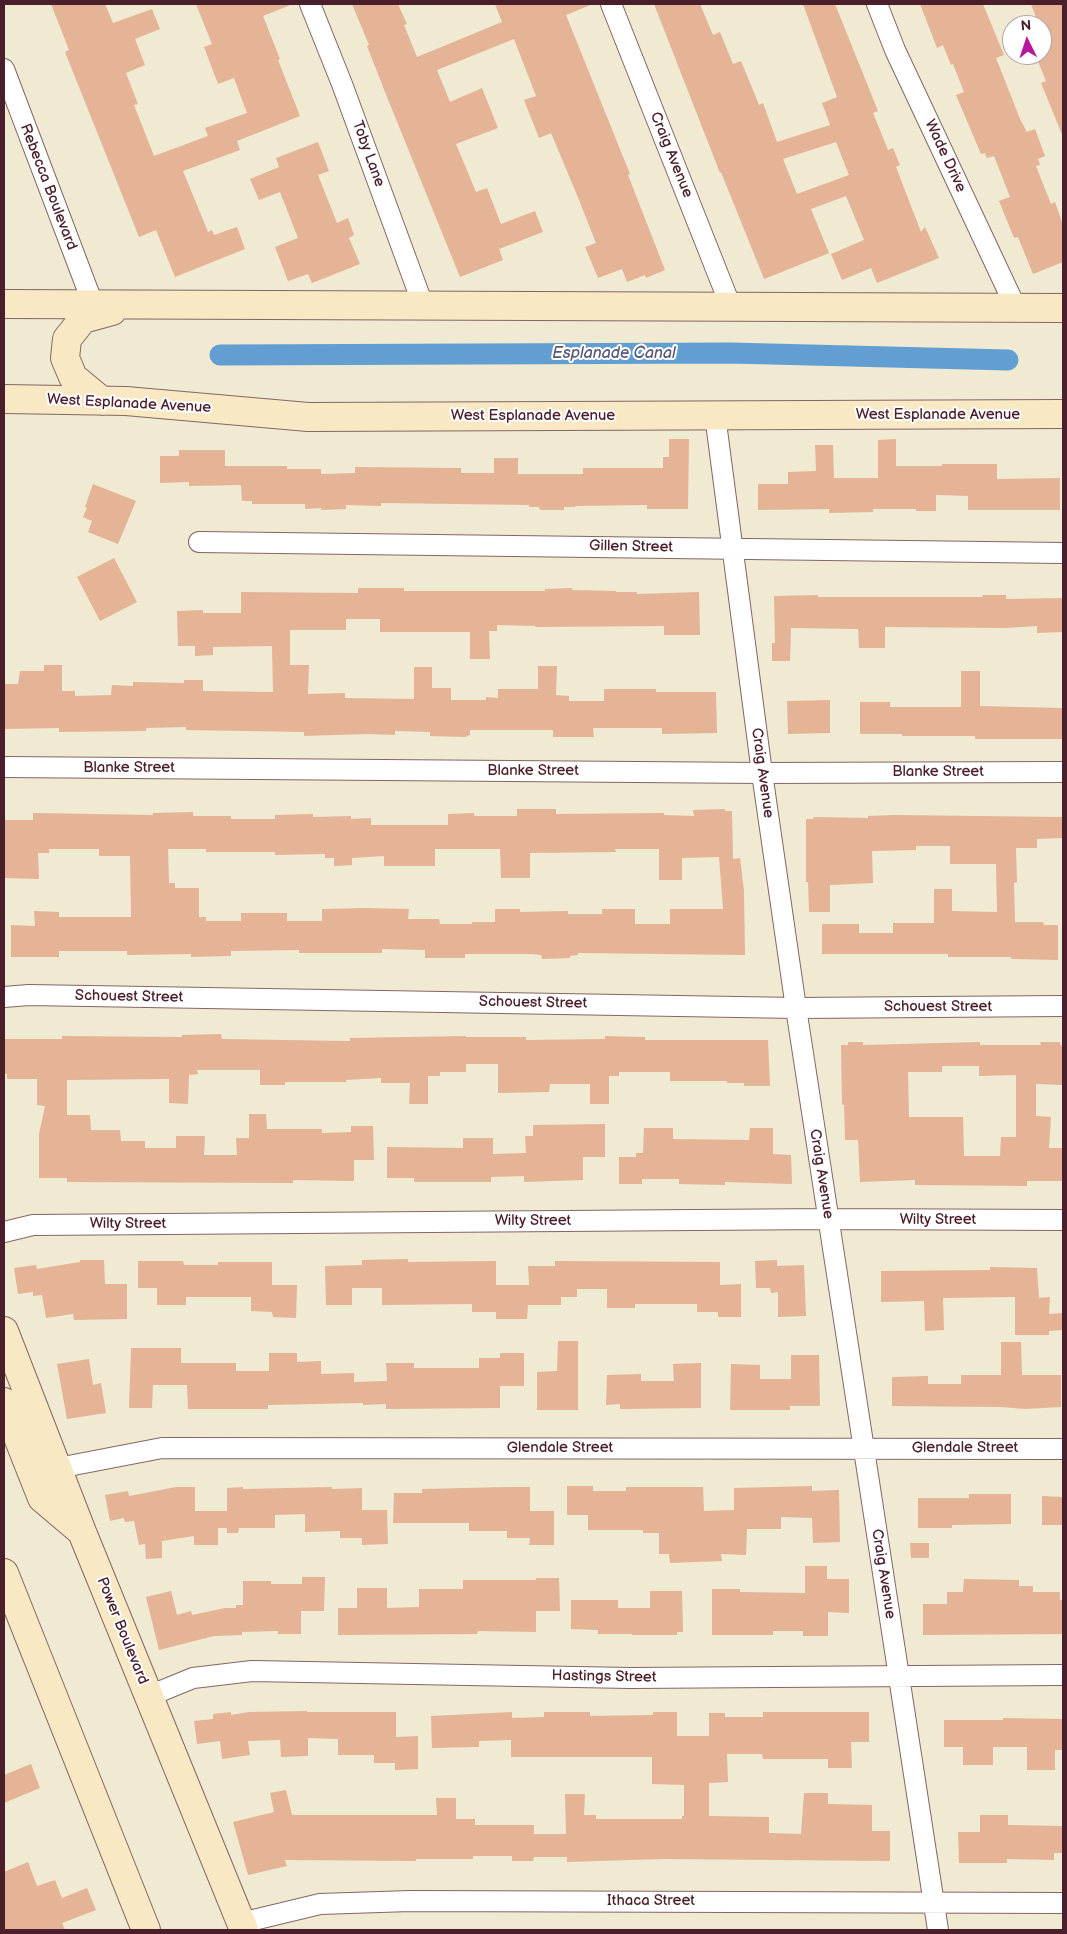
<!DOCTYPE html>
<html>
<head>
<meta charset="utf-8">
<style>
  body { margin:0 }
  #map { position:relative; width:1067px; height:1934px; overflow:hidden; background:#efead1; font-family:"Balsamiq Sans",sans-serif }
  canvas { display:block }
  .frame { position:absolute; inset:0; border:5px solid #4a1f2b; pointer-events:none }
  .north { position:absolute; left:1002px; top:15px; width:50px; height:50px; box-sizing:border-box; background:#fff; border:1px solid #b7a5aa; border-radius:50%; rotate:356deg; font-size:14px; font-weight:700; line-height:20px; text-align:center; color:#4a1f2b }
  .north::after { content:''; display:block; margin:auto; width:18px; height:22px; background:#b5179e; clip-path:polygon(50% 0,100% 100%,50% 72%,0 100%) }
</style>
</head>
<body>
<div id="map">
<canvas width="1067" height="1934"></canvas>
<div class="frame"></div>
<div class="north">N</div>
</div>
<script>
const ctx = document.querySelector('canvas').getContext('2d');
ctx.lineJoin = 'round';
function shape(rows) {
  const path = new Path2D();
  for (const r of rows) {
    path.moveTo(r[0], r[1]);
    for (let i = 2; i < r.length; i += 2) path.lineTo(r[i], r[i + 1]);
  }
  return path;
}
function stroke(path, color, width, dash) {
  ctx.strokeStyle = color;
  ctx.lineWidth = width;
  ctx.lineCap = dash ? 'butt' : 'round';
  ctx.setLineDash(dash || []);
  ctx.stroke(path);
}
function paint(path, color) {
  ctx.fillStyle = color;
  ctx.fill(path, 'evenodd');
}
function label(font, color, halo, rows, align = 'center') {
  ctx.font = font + ' "Balsamiq Sans",sans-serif';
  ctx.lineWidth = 4;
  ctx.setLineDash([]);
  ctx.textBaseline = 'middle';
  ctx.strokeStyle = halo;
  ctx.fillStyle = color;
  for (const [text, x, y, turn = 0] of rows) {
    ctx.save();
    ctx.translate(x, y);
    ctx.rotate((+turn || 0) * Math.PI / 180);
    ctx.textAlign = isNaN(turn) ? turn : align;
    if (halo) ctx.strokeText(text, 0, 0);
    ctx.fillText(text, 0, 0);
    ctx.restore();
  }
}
stroke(shape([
  [220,355,731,353,1008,360]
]), '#639ed3', 21);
paint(shape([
  [51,4,105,4,113,23,152,9,160,29,135,39,145,65,126,73,138,104,134,105,154,156,208,136,205,128,247,113,234,78,218,84,204,47,212,44,196,4,293,4,263,16,280,59,278,60,300,116,237,141,240,150,183,171,208,232,212,230,214,235,237,227,245,249,175,277,156,230,139,237,65,52,69,50],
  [352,4,398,4,407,24,404,25,417,57,502,22,495,4,593,4,566,15,630,174,628,175,665,270,646,278,645,275,627,282,622,269,598,278,585,247,596,243,577,195,551,133,539,138,524,100,536,96,514,39,437,70,450,102,482,88,498,128,456,144,476,192,487,188,501,224,535,211,543,232,499,249,503,260,460,277,387,97,367,46,369,45],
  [654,4,700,4,713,35,720,32,733,64,741,61,759,105,763,103,777,142,830,125,822,103,837,97,803,4,835,4,878,111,873,113,888,150,893,148,900,165,896,167,921,232,925,227,939,258,877,283,871,268,842,280,831,254,864,240,846,196,811,209,829,253,764,279,721,172,720,173],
  [836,142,849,175,797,194,783,159],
  [920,4,983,4,1004,55,996,58,1020,119,1027,132,1035,129,1045,156,1038,159,1040,165,1036,166,1051,204,1055,202,1063,225,1063,262,1033,274,1018,237,1014,238,999,201,1010,197,994,156,987,158,985,153,981,154,956,95,964,92,953,64,951,65,943,45,937,48],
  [1031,4,1063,4,1063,137,1041,83,1046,81,1037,59,1045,55,1042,46,1042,25,1039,25],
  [318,142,329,171,318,175,337,223,348,218,354,235,349,238,360,264,312,283,308,274,288,281,275,247,298,238,280,192,259,200,250,179,279,167,276,158],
  [669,439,689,439,688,509,647,509,647,505,575,506,575,507,564,507,564,510,540,510,539,507,529,507,529,505,381,503,381,506,346,505,346,509,321,510,321,508,305,509,305,504,252,504,252,501,242,501,241,485,189,486,189,482,160,483,160,456,179,456,179,450,225,450,225,466,287,466,287,469,321,469,321,474,355,473,355,467,461,468,461,473,494,473,494,458,518,458,518,474,583,474,583,468,663,468,663,457,669,457],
  [896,439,896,466,942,466,942,464,997,464,997,479,1060,478,1060,510,968,510,968,496,936,495,936,511,916,511,916,509,873,509,873,512,829,513,829,509,758,510,758,484,788,484,788,472,816,471,815,445,833,445,834,478,878,478,878,440],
  [93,484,136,501,118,544,88,532,92,521,83,517,87,508,85,507],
  [114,558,137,602,100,621,77,577],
  [358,588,404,588,404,591,545,591,545,589,572,588,572,590,616,591,616,592,637,592,637,594,699,592,700,635,664,635,664,626,535,627,535,626,497,625,497,631,489,631,490,659,470,659,470,632,380,632,380,619,346,619,346,630,290,630,290,665,309,665,308,694,345,693,345,698,414,699,414,667,432,667,432,688,451,688,451,700,486,700,486,697,498,698,498,689,538,689,538,666,557,666,556,695,569,696,569,701,604,701,604,689,656,689,656,692,716,692,717,733,662,734,662,728,593,728,594,737,553,737,553,730,470,730,470,735,465,737,430,736,430,732,395,731,395,735,368,734,304,736,304,732,186,730,186,727,146,728,146,731,59,732,59,728,4,729,4,684,18,684,20,671,44,671,44,665,62,665,62,691,75,691,75,696,111,695,112,685,133,686,133,682,184,683,184,680,203,680,203,691,273,692,272,646,213,647,213,655,195,656,195,646,178,646,177,611,203,610,203,613,241,613,241,592,358,593],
  [818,595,818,597,983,597,982,595,1006,595,1006,599,1063,598,1063,632,1037,633,1037,626,1006,628,885,627,885,648,859,648,858,629,791,628,790,661,772,661,772,643,775,643,774,596],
  [961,671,980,671,980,706,1063,708,1063,739,975,739,975,736,902,736,902,734,860,734,860,702,890,702,890,707,961,707],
  [830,700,830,733,788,734,787,701],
  [517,809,556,809,556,814,664,813,664,815,694,816,693,810,725,809,725,811,732,811,733,859,740,858,744,891,745,955,578,953,578,955,570,956,570,958,542,959,541,955,531,954,465,954,465,958,425,958,425,950,382,949,382,953,299,953,299,950,231,951,231,956,191,957,191,954,127,955,127,951,59,951,59,957,11,957,11,925,35,926,34,911,59,912,59,917,131,917,130,856,99,856,99,849,49,849,49,853,38,853,39,879,4,878,4,820,33,820,33,813,153,815,153,813,193,812,193,816,231,816,231,819,275,819,275,815,313,814,313,817,351,816,351,819,371,818,371,825,448,825,448,814,474,813,474,816,517,816],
  [168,849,206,849,206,852,275,852,275,855,325,854,325,858,334,858,334,866,352,865,352,858,384,856,384,866,435,866,435,849,500,849,501,878,530,878,530,853,616,852,615,849,659,849,659,880,682,880,682,858,719,857,723,909,670,909,670,924,635,924,635,909,602,909,602,914,568,914,568,911,520,912,520,909,495,909,495,922,472,922,472,924,440,924,439,919,408,919,409,909,364,908,322,909,322,921,287,921,287,913,241,913,241,921,206,921,206,917,199,917,199,888,175,888,175,883,169,883],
  [894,815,1063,817,1063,838,1037,839,1037,848,1016,848,1017,882,1014,883,1015,922,1043,922,1044,925,1058,925,1058,960,1011,959,1011,957,948,957,948,954,822,954,822,924,859,924,859,933,893,933,893,923,934,923,934,889,952,889,952,911,997,912,996,864,950,864,950,846,916,846,916,850,872,851,873,883,830,885,830,912,809,912,808,882,806,882,806,819,814,819,813,817,868,818,868,816],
  [221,1034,222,1039,283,1040,350,1041,350,1038,466,1036,466,1037,526,1037,526,1040,605,1039,605,1036,645,1037,645,1040,768,1040,770,1086,744,1086,744,1083,727,1083,727,1081,670,1081,670,1072,619,1072,619,1076,609,1076,609,1104,590,1104,590,1084,550,1084,549,1092,498,1093,498,1064,466,1064,466,1072,440,1072,440,1076,428,1076,428,1104,409,1104,410,1083,381,1083,381,1078,346,1080,346,1082,285,1082,285,1085,260,1085,260,1070,197,1070,198,1074,189,1075,188,1104,169,1103,169,1079,67,1080,67,1115,90,1115,91,1130,120,1130,121,1141,145,1141,145,1148,176,1148,176,1136,205,1136,204,1155,237,1155,236,1138,249,1138,249,1114,266,1114,267,1129,322,1129,322,1133,351,1132,351,1126,373,1126,374,1160,354,1160,354,1181,293,1180,293,1183,67,1182,67,1178,39,1178,39,1134,45,1106,37,1105,37,1079,7,1079,7,1074,4,1074,4,1039,62,1039,62,1036,182,1037,182,1035],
  [848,1042,863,1042,863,1045,980,1042,980,1045,1041,1045,1040,1042,1060,1042,1060,1045,1063,1046,1063,1085,1036,1084,1036,1116,1051,1117,1049,1148,1063,1148,1063,1181,1027,1181,1027,1186,915,1185,915,1180,860,1182,858,1140,845,1140,844,1105,842,1104,841,1045,848,1045],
  [942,1066,979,1066,979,1076,1016,1075,1016,1137,1001,1137,1000,1156,964,1156,963,1117,909,1117,908,1072,942,1072],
  [605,1124,605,1157,583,1157,583,1180,524,1182,524,1176,491,1177,491,1182,414,1182,414,1178,387,1178,387,1147,463,1148,463,1138,493,1138,493,1154,526,1153,525,1136,533,1136,533,1125],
  [644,1128,673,1128,673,1139,749,1140,750,1128,773,1128,773,1154,791,1155,792,1184,725,1182,725,1185,679,1184,679,1179,642,1179,642,1184,619,1184,619,1157,636,1157,636,1153,643,1153],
  [408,1259,408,1262,496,1261,496,1285,529,1285,528,1266,555,1266,555,1261,720,1262,720,1285,741,1284,741,1317,718,1317,718,1312,697,1312,697,1304,635,1304,635,1308,607,1308,607,1289,577,1289,577,1297,561,1297,561,1305,528,1305,527,1319,496,1319,496,1312,472,1312,472,1304,382,1305,382,1288,352,1288,352,1305,326,1305,325,1266,362,1265,362,1260],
  [80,1260,104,1260,105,1284,127,1284,127,1319,74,1320,73,1314,46,1318,42,1295,33,1296,33,1292,18,1294,14,1268,36,1265,37,1269,80,1262],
  [777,1260,777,1266,804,1265,806,1316,778,1317,778,1292,771,1293,770,1288,756,1288,755,1261],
  [138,1261,183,1261,184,1265,218,1265,218,1262,272,1262,272,1285,297,1285,296,1318,273,1317,272,1312,251,1311,251,1297,186,1297,186,1305,157,1305,157,1288,138,1288],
  [990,1267,1037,1268,1039,1298,1050,1297,1049,1314,1063,1313,1063,1330,1049,1331,1049,1335,1015,1335,1015,1297,943,1298,944,1330,925,1331,924,1301,881,1302,881,1271,990,1270],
  [558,1341,578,1341,578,1410,537,1410,537,1372,557,1371],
  [1001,1342,1021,1342,1022,1375,1061,1375,1061,1407,1025,1409,1001,1407,892,1406,892,1377,928,1376,928,1384,961,1384,961,1375,1001,1375],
  [131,1348,181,1348,181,1363,236,1363,236,1371,269,1371,269,1353,297,1353,297,1362,321,1361,321,1374,354,1373,354,1382,387,1381,386,1363,414,1363,414,1368,479,1368,479,1358,500,1358,500,1353,524,1353,524,1386,500,1386,500,1408,386,1409,386,1404,363,1405,363,1403,268,1405,268,1409,188,1409,187,1385,153,1385,152,1408,129,1408],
  [791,1355,819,1355,820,1406,790,1406,790,1410,730,1410,731,1364,760,1365,760,1379,791,1379],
  [89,1359,93,1385,101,1383,106,1413,67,1419,57,1364],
  [701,1363,701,1408,620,1409,620,1404,606,1405,607,1375,641,1374,641,1381,674,1381,673,1364],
  [567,1486,593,1486,593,1491,626,1491,626,1487,703,1487,704,1511,734,1510,734,1488,812,1486,812,1491,839,1490,840,1542,813,1543,812,1518,781,1517,781,1529,747,1529,746,1555,721,1554,722,1561,670,1563,669,1554,659,1554,659,1533,643,1533,643,1530,588,1530,588,1515,567,1515],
  [176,1487,195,1487,195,1511,227,1511,227,1488,243,1487,243,1489,332,1487,332,1489,362,1488,362,1510,387,1510,388,1544,362,1545,362,1538,340,1538,340,1531,305,1532,305,1514,275,1515,275,1528,239,1528,238,1533,227,1533,227,1528,218,1528,218,1545,194,1545,194,1536,162,1541,162,1558,146,1559,145,1544,139,1545,134,1521,125,1522,124,1518,110,1521,105,1495,128,1491,129,1496],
  [507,1487,530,1487,530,1511,554,1511,554,1545,529,1545,530,1538,507,1538,507,1531,469,1531,469,1523,393,1523,394,1493,422,1493,422,1489],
  [969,1494,1011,1494,1011,1524,952,1525,952,1528,918,1528,918,1498,969,1498],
  [1042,1496,1063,1497,1063,1525,1042,1525],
  [910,1543,929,1543,929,1558,911,1558],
  [805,1566,827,1566,827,1579,849,1579,849,1613,828,1612,828,1636,803,1636,803,1631,773,1631,773,1635,712,1635,712,1589,740,1589,740,1592,805,1593],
  [302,1577,325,1577,324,1611,301,1611,301,1634,278,1634,278,1631,242,1632,242,1635,214,1636,159,1650,146,1597,171,1591,177,1615,191,1611,192,1615,225,1608,236,1608,236,1605,243,1605,243,1581,271,1581,271,1584,302,1584],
  [536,1578,559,1578,560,1611,536,1611,536,1632,478,1631,477,1634,338,1635,338,1608,357,1608,357,1588,387,1588,387,1608,419,1607,419,1589,463,1589,463,1580,536,1580],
  [964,1579,1019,1580,1019,1586,1033,1586,1033,1592,1060,1592,1060,1600,1063,1600,1063,1634,923,1635,923,1604,947,1604,947,1592,963,1592],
  [650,1591,682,1591,683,1632,677,1632,677,1635,632,1635,632,1634,598,1634,598,1630,571,1629,571,1600,618,1600,618,1608,650,1608],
  [307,1711,307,1712,396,1712,396,1737,418,1736,418,1769,395,1770,395,1763,374,1763,374,1755,338,1755,338,1739,308,1738,308,1756,281,1757,280,1740,248,1741,250,1755,222,1759,220,1741,197,1744,194,1721,213,1719,213,1714,231,1712,231,1715,249,1712],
  [512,1712,512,1718,544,1717,544,1712,590,1712,590,1716,653,1715,653,1712,677,1712,677,1736,709,1736,709,1713,725,1713,725,1717,763,1717,763,1712,869,1712,869,1742,851,1742,852,1768,828,1768,828,1759,763,1759,762,1754,727,1754,728,1782,709,1783,709,1816,769,1817,769,1833,801,1834,804,1793,828,1793,828,1804,872,1805,872,1831,890,1831,890,1861,663,1859,567,1862,567,1857,534,1857,533,1861,512,1861,512,1856,473,1856,473,1859,416,1859,416,1861,285,1860,287,1866,248,1875,233,1822,274,1812,270,1793,286,1790,292,1815,437,1815,436,1798,456,1798,456,1819,475,1819,475,1825,534,1825,534,1834,566,1834,565,1794,585,1794,584,1815,596,1815,596,1819,682,1819,682,1816,684,1816,684,1785,652,1784,652,1757,511,1757,511,1740,479,1741,479,1747,432,1748,431,1716],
  [1003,1718,1063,1719,1063,1750,1055,1750,1055,1770,1027,1770,1027,1747,993,1747,993,1765,963,1765,963,1747,944,1747,944,1720,1003,1720],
  [31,1764,40,1788,4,1803,4,1775],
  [980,1815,1008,1815,1008,1825,1063,1826,1063,1853,1054,1853,1054,1860,1007,1859,1007,1863,959,1863,958,1832,980,1832],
  [28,1862,37,1886,55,1880,62,1898,87,1888,96,1910,62,1923,65,1930,4,1930,4,1872]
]), '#e5b395');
const minor = shape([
  [310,4,342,84,423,305],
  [611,4,731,307],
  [877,4,895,50,1016,308],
  [4,69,93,304],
  [715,415,762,773,796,1008,938,1930],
  [199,542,1063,553],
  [4,767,762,773,1063,772],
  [4,997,29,995,796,1008,1063,1006],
  [4,1232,33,1225,828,1219,1063,1220],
  [58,1468,162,1448,1063,1449],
  [149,1696,193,1678,252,1671,630,1678,1063,1675],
  [241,1923,320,1904,410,1901,1063,1903]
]);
const secondary = shape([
  [4,304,1063,308],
  [4,399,126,401,308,417,1063,414],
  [102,401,73,377,65,358,67,339,83,319,112,311],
  [4,1331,82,1532,244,1930],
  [4,1402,42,1498,81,1531],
  [4,1573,146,1930]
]);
stroke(minor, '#846665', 22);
stroke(secondary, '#846665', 30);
stroke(minor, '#fff', 20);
stroke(secondary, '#f8e8c3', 28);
label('15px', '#4a1f2b', '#fff', [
  ["Toby Lane",368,154,70],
  ["Craig Avenue",671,155,68],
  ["Wade Drive",945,156,65],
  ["Rebecca Boulevard",48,187,69],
  ["West Esplanade Avenue",129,404,3],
  ["West Esplanade Avenue",938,415],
  ["West Esplanade Avenue",533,416],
  ["Gillen Street",631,547,1],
  ["Blanke Street",129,768],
  ["Blanke Street",533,771],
  ["Blanke Street",938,772],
  ["Craig Avenue",762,773,82],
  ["Schouest Street",129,997,1],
  ["Schouest Street",533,1003,1],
  ["Schouest Street",938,1007],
  ["Craig Avenue",821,1174,81],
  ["Wilty Street",938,1220],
  ["Wilty Street",533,1221],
  ["Wilty Street",128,1224],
  ["Glendale Street",560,1448],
  ["Glendale Street",965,1448],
  ["Craig Avenue",883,1574,81],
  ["Power Boulevard",122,1631,68],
  ["Hastings Street",604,1677,1],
  ["Ithaca Street",651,1901]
]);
label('italic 16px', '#555877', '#fff', [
  ["Esplanade Canal",614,354]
]);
</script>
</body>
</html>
